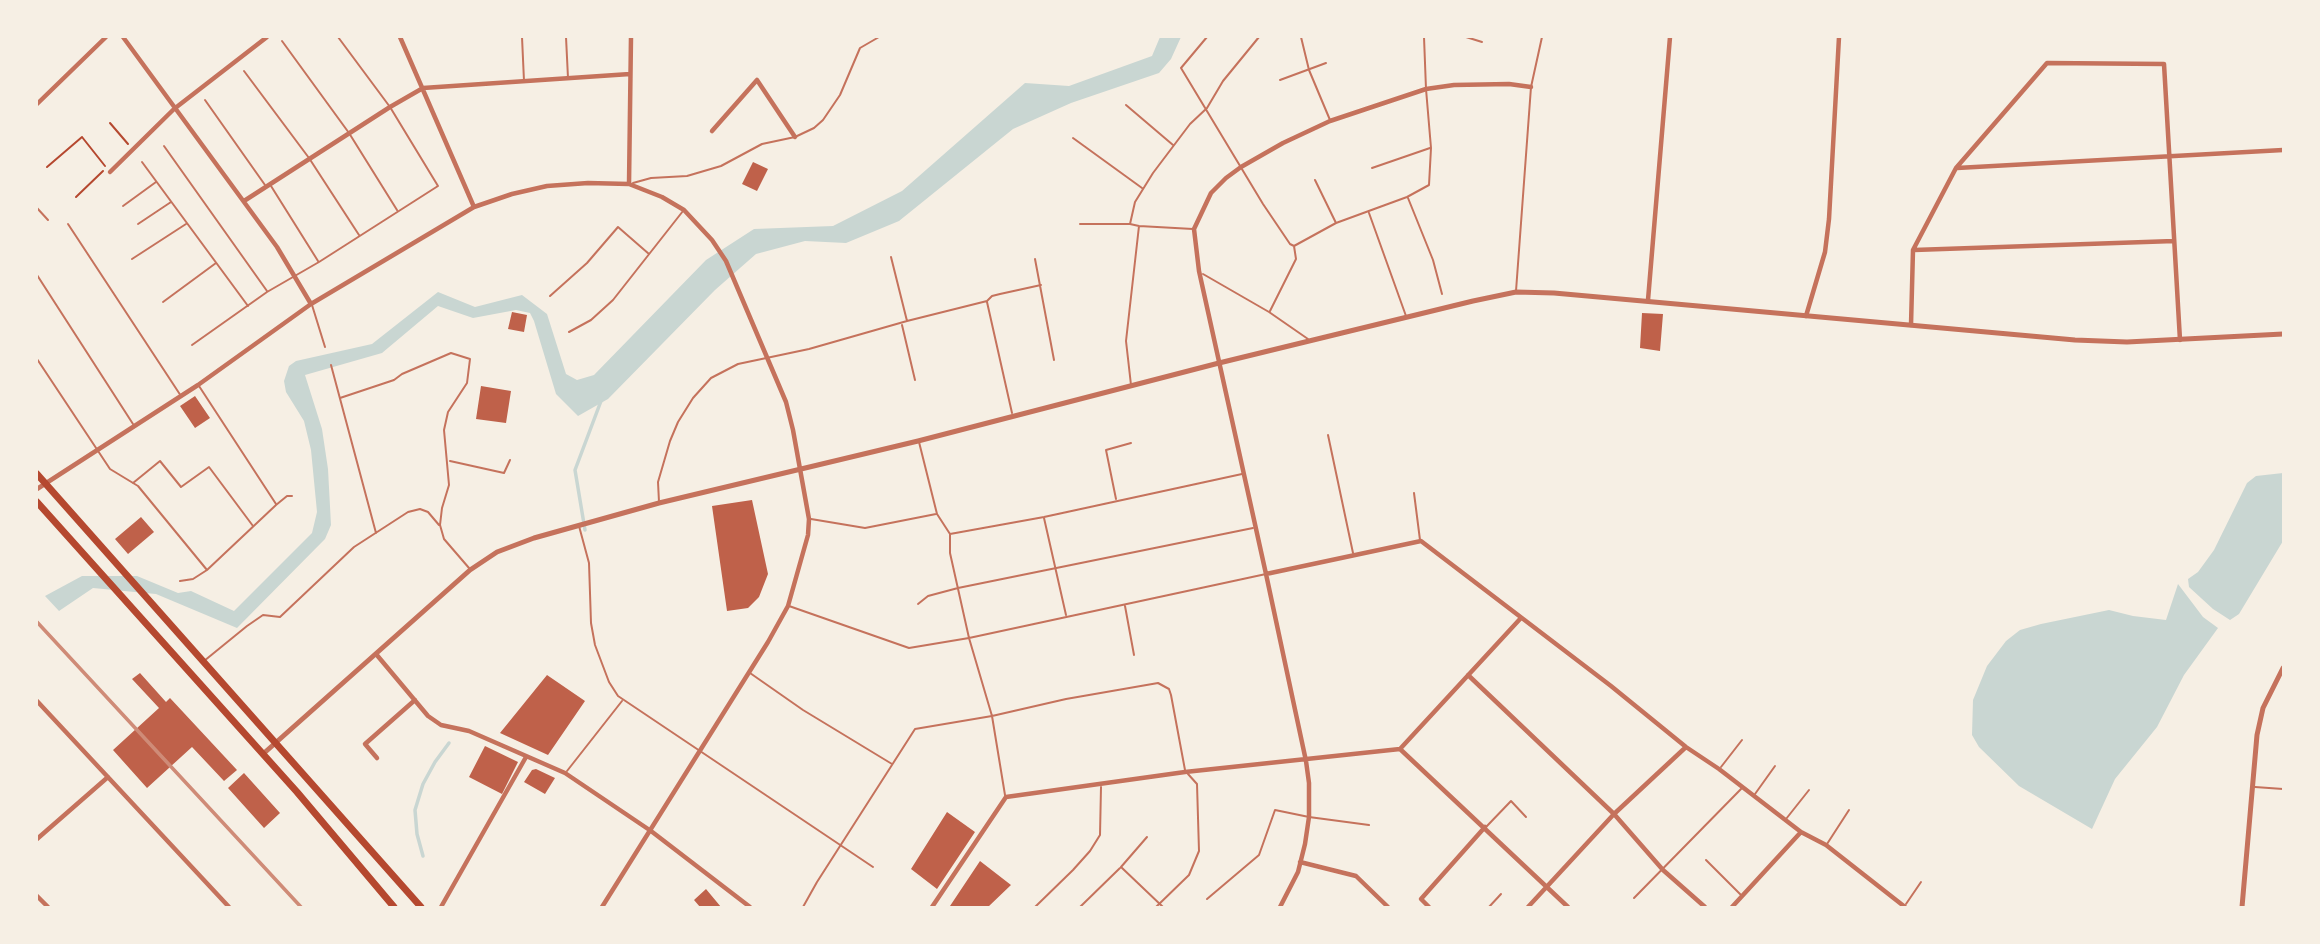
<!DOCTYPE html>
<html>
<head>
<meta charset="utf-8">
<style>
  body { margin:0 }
  #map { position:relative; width:2320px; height:944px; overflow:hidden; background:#f6efe4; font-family:Poppins,sans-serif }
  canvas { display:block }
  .frame { position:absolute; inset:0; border:38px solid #f6efe4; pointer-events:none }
</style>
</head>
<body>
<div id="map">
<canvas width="2320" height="944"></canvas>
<div class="frame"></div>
</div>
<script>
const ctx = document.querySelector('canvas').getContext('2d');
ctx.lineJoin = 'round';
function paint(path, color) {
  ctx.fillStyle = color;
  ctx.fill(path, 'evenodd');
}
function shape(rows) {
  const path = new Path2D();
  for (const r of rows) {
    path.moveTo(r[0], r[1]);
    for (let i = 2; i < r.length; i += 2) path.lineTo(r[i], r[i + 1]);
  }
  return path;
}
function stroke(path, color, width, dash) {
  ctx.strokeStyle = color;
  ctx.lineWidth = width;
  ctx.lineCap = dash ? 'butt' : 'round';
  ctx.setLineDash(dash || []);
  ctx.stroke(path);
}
paint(shape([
  [1160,37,1181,37,1171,59,1159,73,1071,103,1013,129,899,221,846,243,805,241,756,254,715,290,608,399,578,416,556,394,534,321,530,313,516,310,473,318,438,306,382,353,305,375,322,429,328,469,331,525,325,539,237,628,156,594,93,588,59,611,45,596,82,576,137,576,178,593,191,591,234,611,312,533,317,512,311,450,304,421,286,392,284,381,289,366,296,361,372,344,438,292,475,307,522,295,547,314,566,374,577,380,594,375,706,260,754,229,833,226,902,191,1025,83,1069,86,1152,56],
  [2283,473,2283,541,2239,614,2230,620,2213,609,2189,587,2188,579,2198,572,2214,550,2247,483,2256,476],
  [2178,584,2203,617,2218,628,2184,675,2157,727,2115,779,2092,829,2019,786,1979,747,1972,735,1973,700,1987,666,2006,641,2020,630,2041,624,2109,610,2133,616,2166,620]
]), '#c9d6d2');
stroke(shape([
  [585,530,575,470,601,401],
  [423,856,417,834,415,810,423,784,435,762,449,743]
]), '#c9d6d2', 3.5);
paint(shape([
  [753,162,768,169,757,191,742,184],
  [512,312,527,315,524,332,508,329],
  [1642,313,1663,314,1660,351,1640,348],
  [481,386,511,391,506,423,476,419],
  [195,396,210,418,195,428,180,406],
  [752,500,768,574,759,597,748,608,727,611,712,506],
  [141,517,154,532,128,554,115,539],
  [140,673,166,702,170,698,237,770,224,781,192,747,147,788,113,750,159,708,132,679],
  [547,675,585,701,548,755,500,733],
  [485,746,518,762,502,794,469,777],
  [536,769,555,778,545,794,524,782,532,770],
  [244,773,280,813,264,828,228,788],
  [947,812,975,832,937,889,911,869],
  [980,861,1011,885,988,907,950,906],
  [706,889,721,907,700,907,694,900]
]), '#bf614a');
stroke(shape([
  [110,123,128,144],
  [47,167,82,137,105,166],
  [76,197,103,171]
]), '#b5482f', 2);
stroke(shape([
  [522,37,524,81],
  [566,37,568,78],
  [1207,37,1181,68,1263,204,1290,244,1294,246,1336,223,1407,197,1429,185,1431,148,1426,89,1424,37],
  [1301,37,1309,70,1330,120],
  [1466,37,1482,42],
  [282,41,349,133,397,210],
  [244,71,309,158,359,235],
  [1280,80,1326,63],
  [205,100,265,185],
  [1126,105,1173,145],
  [1073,138,1142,188],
  [164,146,267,291],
  [142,162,248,306],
  [1372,168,1430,148],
  [1315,180,1336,223],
  [633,183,651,178,687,176,721,166,762,144,795,137,814,128,823,120,840,95,860,48,879,37],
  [271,186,318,261],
  [1408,198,1433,260,1442,294],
  [123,206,156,182],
  [37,208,48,220],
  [1369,213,1406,316],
  [68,224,181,396],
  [138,224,171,202],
  [1080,224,1130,224,1139,226,1193,229],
  [1130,224,1135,202,1153,173,1190,124,1207,108,1223,81,1259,37],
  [891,257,907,321],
  [132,259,186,224],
  [1035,259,1054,360],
  [1203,274,1269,312,1308,339],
  [37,275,133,424],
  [1516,291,1531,87,1542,37],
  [550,296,587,263,618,227,649,254],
  [163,302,216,263],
  [987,302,1012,413],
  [312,305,325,347],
  [1270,311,1296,259,1294,246],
  [902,325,915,380],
  [569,332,591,320,613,300,683,211],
  [192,345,267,292,319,262,438,186,390,107,338,37],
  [37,359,110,469,138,486,207,570],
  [331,365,376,533],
  [1131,385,1126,341,1139,226],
  [199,386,276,504],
  [340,398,394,380,402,374,451,353,470,359,467,383,448,412,444,430,449,485,442,508,440,525,444,539,469,568],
  [1328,435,1353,553],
  [919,442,937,514,950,534,950,553,969,638,992,716,1005,795],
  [450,461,504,473,510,460],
  [133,483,160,461,181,487,209,467,253,526],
  [1414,493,1420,540],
  [1116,499,1106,450,1131,443],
  [659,502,658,482,670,441,678,422,693,398,711,378,738,364,809,349,907,321,987,301,992,296,1000,294,1041,285],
  [1044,518,1066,615],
  [811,519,865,528,936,514],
  [579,526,589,563,591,623,595,645,609,682,618,696,873,867],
  [950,534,1044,517,1242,474],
  [180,581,193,579,207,570,276,505,287,496,292,496],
  [918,604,928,596,958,588,1253,528],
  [789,606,909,648,969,638,1266,574],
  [1125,606,1134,655],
  [204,661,247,626,263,615,280,617,354,547,408,512,420,509,428,512,439,525],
  [750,673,803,710,892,764],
  [1721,767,1742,740],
  [567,771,622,701],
  [2255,787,2283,789],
  [1755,794,1775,766],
  [1786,819,1809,790],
  [1486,827,1511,801,1526,817],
  [1147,837,1121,867,1163,907],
  [1827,844,1849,810],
  [1706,860,1742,896],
  [1634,898,1742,788],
  [1207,899,1259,855,1275,810,1309,817,1369,825],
  [1906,904,1921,882],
  [803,907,817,882,915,729,992,716,1066,699,1158,683,1169,689,1171,695,1185,770],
  [1035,907,1073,870,1090,851,1100,835,1101,787],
  [1080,907,1120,868],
  [1156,907,1189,875,1199,851,1197,784,1188,774],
  [1489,907,1501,894]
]), '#c5725c', 2);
stroke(shape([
  [123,37,277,247,311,304],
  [400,37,474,207],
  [37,104,106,37],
  [712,131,757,80,795,137],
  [1957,168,2283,150],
  [110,172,174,109,267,37],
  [629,184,631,37],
  [244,201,390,107,423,88,630,74],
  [1914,250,2174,241],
  [1648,300,1670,37],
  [1806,316,1825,252,1829,219,1839,37],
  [1911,325,1913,250,1956,168,2047,63,2164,64,2180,340],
  [37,489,198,385,311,304,474,207,512,194,547,186,588,183,629,184,662,197,684,210,712,240,726,261,786,402,793,430,809,519,808,535,788,606,768,642,602,907],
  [1266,574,1421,541,1611,686,1686,747,1719,769,1801,832,1826,845,1905,907],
  [376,654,428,716,441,725,469,731,565,773,651,831,750,907],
  [1468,675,1614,814,1663,870,1705,907],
  [37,701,229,907],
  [1400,749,1520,619],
  [377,758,365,744,415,700],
  [37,839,108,777],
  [1300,862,1356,876,1388,907],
  [37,896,48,907],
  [441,907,526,757],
  [932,907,1006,797,1185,772,1400,749,1568,907],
  [1280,907,1298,872,1305,844,1309,817,1309,783,1306,761,1266,574,1199,271,1194,229,1211,193,1226,178,1241,167,1283,143,1330,121,1426,89,1454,85,1509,84,1531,87],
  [1429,907,1421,899,1485,827],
  [1528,907,1614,814,1686,747],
  [1732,907,1801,832]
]), '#c5725c', 4.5);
stroke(shape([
  [263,754,470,570,497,552,534,538,659,503,918,441,1219,363,1473,301,1516,292,1554,293,2075,340,2127,342,2283,334],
  [2242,907,2257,735,2263,708,2283,668]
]), '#c5725c', 5);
stroke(shape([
  [37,474,421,907],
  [37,502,297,792,394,907]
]), '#b5482f', 7);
stroke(shape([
  [37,622,301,907]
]), '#cf8b77', 3.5);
</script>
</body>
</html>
